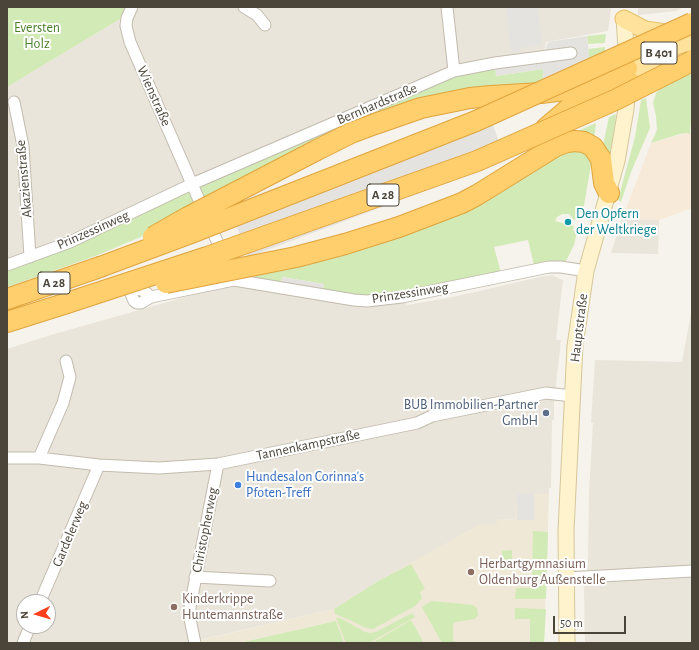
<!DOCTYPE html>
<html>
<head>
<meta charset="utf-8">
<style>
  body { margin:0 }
  #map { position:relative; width:699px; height:650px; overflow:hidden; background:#f6f3ec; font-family:"Alegreya Sans",sans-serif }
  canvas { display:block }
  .frame { position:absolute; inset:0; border:8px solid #4b4439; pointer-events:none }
  .north { position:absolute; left:16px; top:594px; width:40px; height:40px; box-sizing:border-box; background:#fff; border:1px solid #b7b4b0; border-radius:50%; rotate:265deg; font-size:11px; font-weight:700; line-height:16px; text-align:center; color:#4b4439 }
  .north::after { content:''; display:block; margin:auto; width:14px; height:18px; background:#fc3f1d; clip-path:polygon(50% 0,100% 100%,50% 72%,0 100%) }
  .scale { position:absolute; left:553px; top:616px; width:73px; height:18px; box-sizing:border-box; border:2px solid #4b4439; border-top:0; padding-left:5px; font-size:12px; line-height:14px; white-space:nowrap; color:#4b4439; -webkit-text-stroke:3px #fff; paint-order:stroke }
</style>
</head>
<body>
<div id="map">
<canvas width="699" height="650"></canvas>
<div class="frame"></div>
<div class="north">N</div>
<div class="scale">50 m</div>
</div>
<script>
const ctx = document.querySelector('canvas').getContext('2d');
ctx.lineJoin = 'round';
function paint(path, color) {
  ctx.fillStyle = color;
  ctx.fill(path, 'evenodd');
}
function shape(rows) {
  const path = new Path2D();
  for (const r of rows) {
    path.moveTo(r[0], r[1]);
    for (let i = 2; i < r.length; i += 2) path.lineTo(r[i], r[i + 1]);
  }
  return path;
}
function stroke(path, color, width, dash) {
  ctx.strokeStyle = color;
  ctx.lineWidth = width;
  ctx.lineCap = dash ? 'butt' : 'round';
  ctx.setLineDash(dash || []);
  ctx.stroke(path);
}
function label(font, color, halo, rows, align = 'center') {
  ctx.font = font + ' "Alegreya Sans",sans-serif';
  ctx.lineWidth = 4;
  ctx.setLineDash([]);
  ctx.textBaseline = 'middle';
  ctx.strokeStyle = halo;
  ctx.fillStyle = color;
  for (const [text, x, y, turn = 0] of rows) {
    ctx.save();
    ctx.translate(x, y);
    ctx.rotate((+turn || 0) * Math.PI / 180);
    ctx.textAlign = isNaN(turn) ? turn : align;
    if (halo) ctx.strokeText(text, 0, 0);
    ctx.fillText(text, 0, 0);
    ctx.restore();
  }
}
paint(shape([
  [132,7,611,7,611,10,608,31,546,42,543,57,495,63,7,265,7,87,120,19],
  [638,7,684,7,676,11,638,15],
  [622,219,659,220,658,254,611,253],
  [552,275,563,280,556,340,561,340,554,403,554,420,552,420,551,488,549,488,549,494,517,494,517,520,497,519,497,524,411,564,380,580,334,609,195,641,195,643,7,643,7,349,51,335,231,284,387,303,406,302,407,305,453,297,540,277],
  [24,602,48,602,48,626,24,626],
  [692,308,692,643,585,643,584,588,588,564,589,492,593,423,591,423,595,360,682,362]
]), '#eae5da');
paint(shape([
  [687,133,692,133,692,208,659,220,622,219,651,143]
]), '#f7ead8');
paint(shape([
  [517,494,549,494,544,643,424,643,411,620,372,643,344,643,336,621,239,643,202,643,201,640,334,609,380,580,480,524,497,524,497,519,516,520]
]), '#efe8d6');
paint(shape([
  [7,7,132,7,120,19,7,87],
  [606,34,605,42,604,43,588,44,587,36],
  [605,47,605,51,589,58,588,49],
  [495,63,496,76,543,69,544,89,421,108,188,217,98,255,7,287,7,265,406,91],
  [692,74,692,105,690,133,692,134,687,133,680,134,651,143,657,130,656,116,653,103,656,93,669,81],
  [646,98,650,128,631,172,621,202,618,200,635,137,641,100],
  [616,114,613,141,609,166,602,150,609,117],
  [596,123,594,140,564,137],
  [563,148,593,153,582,217,574,220,569,214,562,214,557,217,555,221,574,226,573,230,577,232,574,245,566,261,534,265,528,240,494,247,501,273,366,299,322,291,324,284,282,277,281,283,259,279,251,274,330,257],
  [533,531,548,532,546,599,515,599,516,588,532,588],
  [512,550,512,570,502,570,502,551],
  [411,564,425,589,420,592,422,598,415,606,373,629,366,628,350,620,335,614,334,609,380,580],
  [432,601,473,605,477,608,478,615,475,619,456,622,453,624,453,641,456,641,456,643,442,643,422,607],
  [515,608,546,609,544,643,530,643,530,619,515,619],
  [412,613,415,617,369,643,346,643,336,618,340,618,365,632,370,633,376,632],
  [411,620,424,643,372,643],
  [336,621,344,643,239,643]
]), '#d2eab5');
paint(shape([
  [506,7,537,7,542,44,520,48,520,52,511,53],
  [587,36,591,75,544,89,543,69,496,76,495,63,543,57,548,42],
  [487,109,506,161,248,257,229,205],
  [282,277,324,284,322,291,280,288],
  [517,494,534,494,534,520,517,520]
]), '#e5e3e0');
const minor = shape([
  [132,7,127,18,126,26,130,42,223,255],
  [244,7,257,15,265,25],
  [447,7,454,71],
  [14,102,23,146,30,257],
  [7,265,70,242,192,184,454,71,495,63,571,53],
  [151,297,141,303,137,303,134,301,131,294,135,290,138,289,144,291,151,297,234,280,354,300,367,301,402,297,549,267,561,267,586,271],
  [7,458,39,458,99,465,159,468,218,464,417,423,432,416,546,393,572,396],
  [39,458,63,403,70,377,66,361],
  [195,577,270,581],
  [566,578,692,571],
  [40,602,99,465],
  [23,643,30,626],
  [195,643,190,619,190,607,218,464]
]);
const secondary = shape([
  [624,19,627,62],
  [567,643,566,530,575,346,586,271,617,161,626,109,628,86]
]);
const primary = shape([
  [624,19,645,30,692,37],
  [627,68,678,45,692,41],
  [628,80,671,64]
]);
const motorway = shape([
  [546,128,567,110,628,80],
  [317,150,351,133,375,124,421,108,470,98,491,96,541,93,565,90,627,68],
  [345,244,399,227,462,203,477,195,556,146,567,142,575,141,584,142,593,147,601,159,604,183,609,193],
  [7,299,100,267],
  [7,322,64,304]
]);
stroke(minor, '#c2bbae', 13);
stroke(secondary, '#d6c79b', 17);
stroke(primary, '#e6c16a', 19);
stroke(motorway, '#e0a43c', 22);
stroke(minor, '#fff', 11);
stroke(secondary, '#fff3cd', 15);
stroke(primary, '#ffe39c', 17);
stroke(motorway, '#ffcf6e', 20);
const motorwayBridge = shape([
  [153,237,188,217,317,150],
  [100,267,194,232,476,121,692,23],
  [166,283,296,257,345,244],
  [64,304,207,257,477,161,615,100,692,61]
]);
stroke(motorwayBridge, '#e0a43c', 22, []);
stroke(motorwayBridge, '#ffcf6e', 20);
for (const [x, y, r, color] of [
  [568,222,4,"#0f9aa8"],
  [546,413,4,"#5c6f8a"],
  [238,485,4,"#3f7fe0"],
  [471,572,4,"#8d6e63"],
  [174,607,4,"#8d6e63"]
]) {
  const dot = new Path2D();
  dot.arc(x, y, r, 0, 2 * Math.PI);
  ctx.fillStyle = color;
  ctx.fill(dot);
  stroke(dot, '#fff', 1.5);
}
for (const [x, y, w] of [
  [659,53,36],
  [383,195,32],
  [54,283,32]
]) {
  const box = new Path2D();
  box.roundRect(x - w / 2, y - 11, w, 22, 3);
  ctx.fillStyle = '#fff';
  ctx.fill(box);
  stroke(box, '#4b4439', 1);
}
label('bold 13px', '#4b4439', null, [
  ["B 401",659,53],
  ["A 28",383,195],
  ["A 28",54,283]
]);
label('14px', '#4a7f2a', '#fff', [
  ["Eversten",37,28],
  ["Holz",37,44]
]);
label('14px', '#4b4439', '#fff', [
  ["Wienstraße",154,96,66],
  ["Bernhardstraße",377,104,-23],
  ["Akazienstraße",24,179,-95],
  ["Prinzessinweg",93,230,-24],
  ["Prinzessinweg",410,293,-9],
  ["Hauptstraße",579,328,-83],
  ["Tannenkampstraße",308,445,-12],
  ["Christopherweg",205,530,-79],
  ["Gardelerweg",70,534,-67]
]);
label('14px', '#0d838f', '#fff', [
  ["Den Opfern",576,214],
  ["der Weltkriege",576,230]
], 'left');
label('14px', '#4e5e75', '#fff', [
  ["BUB Immobilien-Partner",538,405],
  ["GmbH",538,421]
], 'right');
label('14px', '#366cbe', '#fff', [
  ["Hundesalon Corinna's",246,477],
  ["Pfoten-Treff",246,493]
], 'left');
label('14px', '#785e54', '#fff', [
  ["Herbartgymnasium",479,564],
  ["Oldenburg Außenstelle",479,580],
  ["Kinderkrippe",182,599],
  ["Huntemannstraße",182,615]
], 'left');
</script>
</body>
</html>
